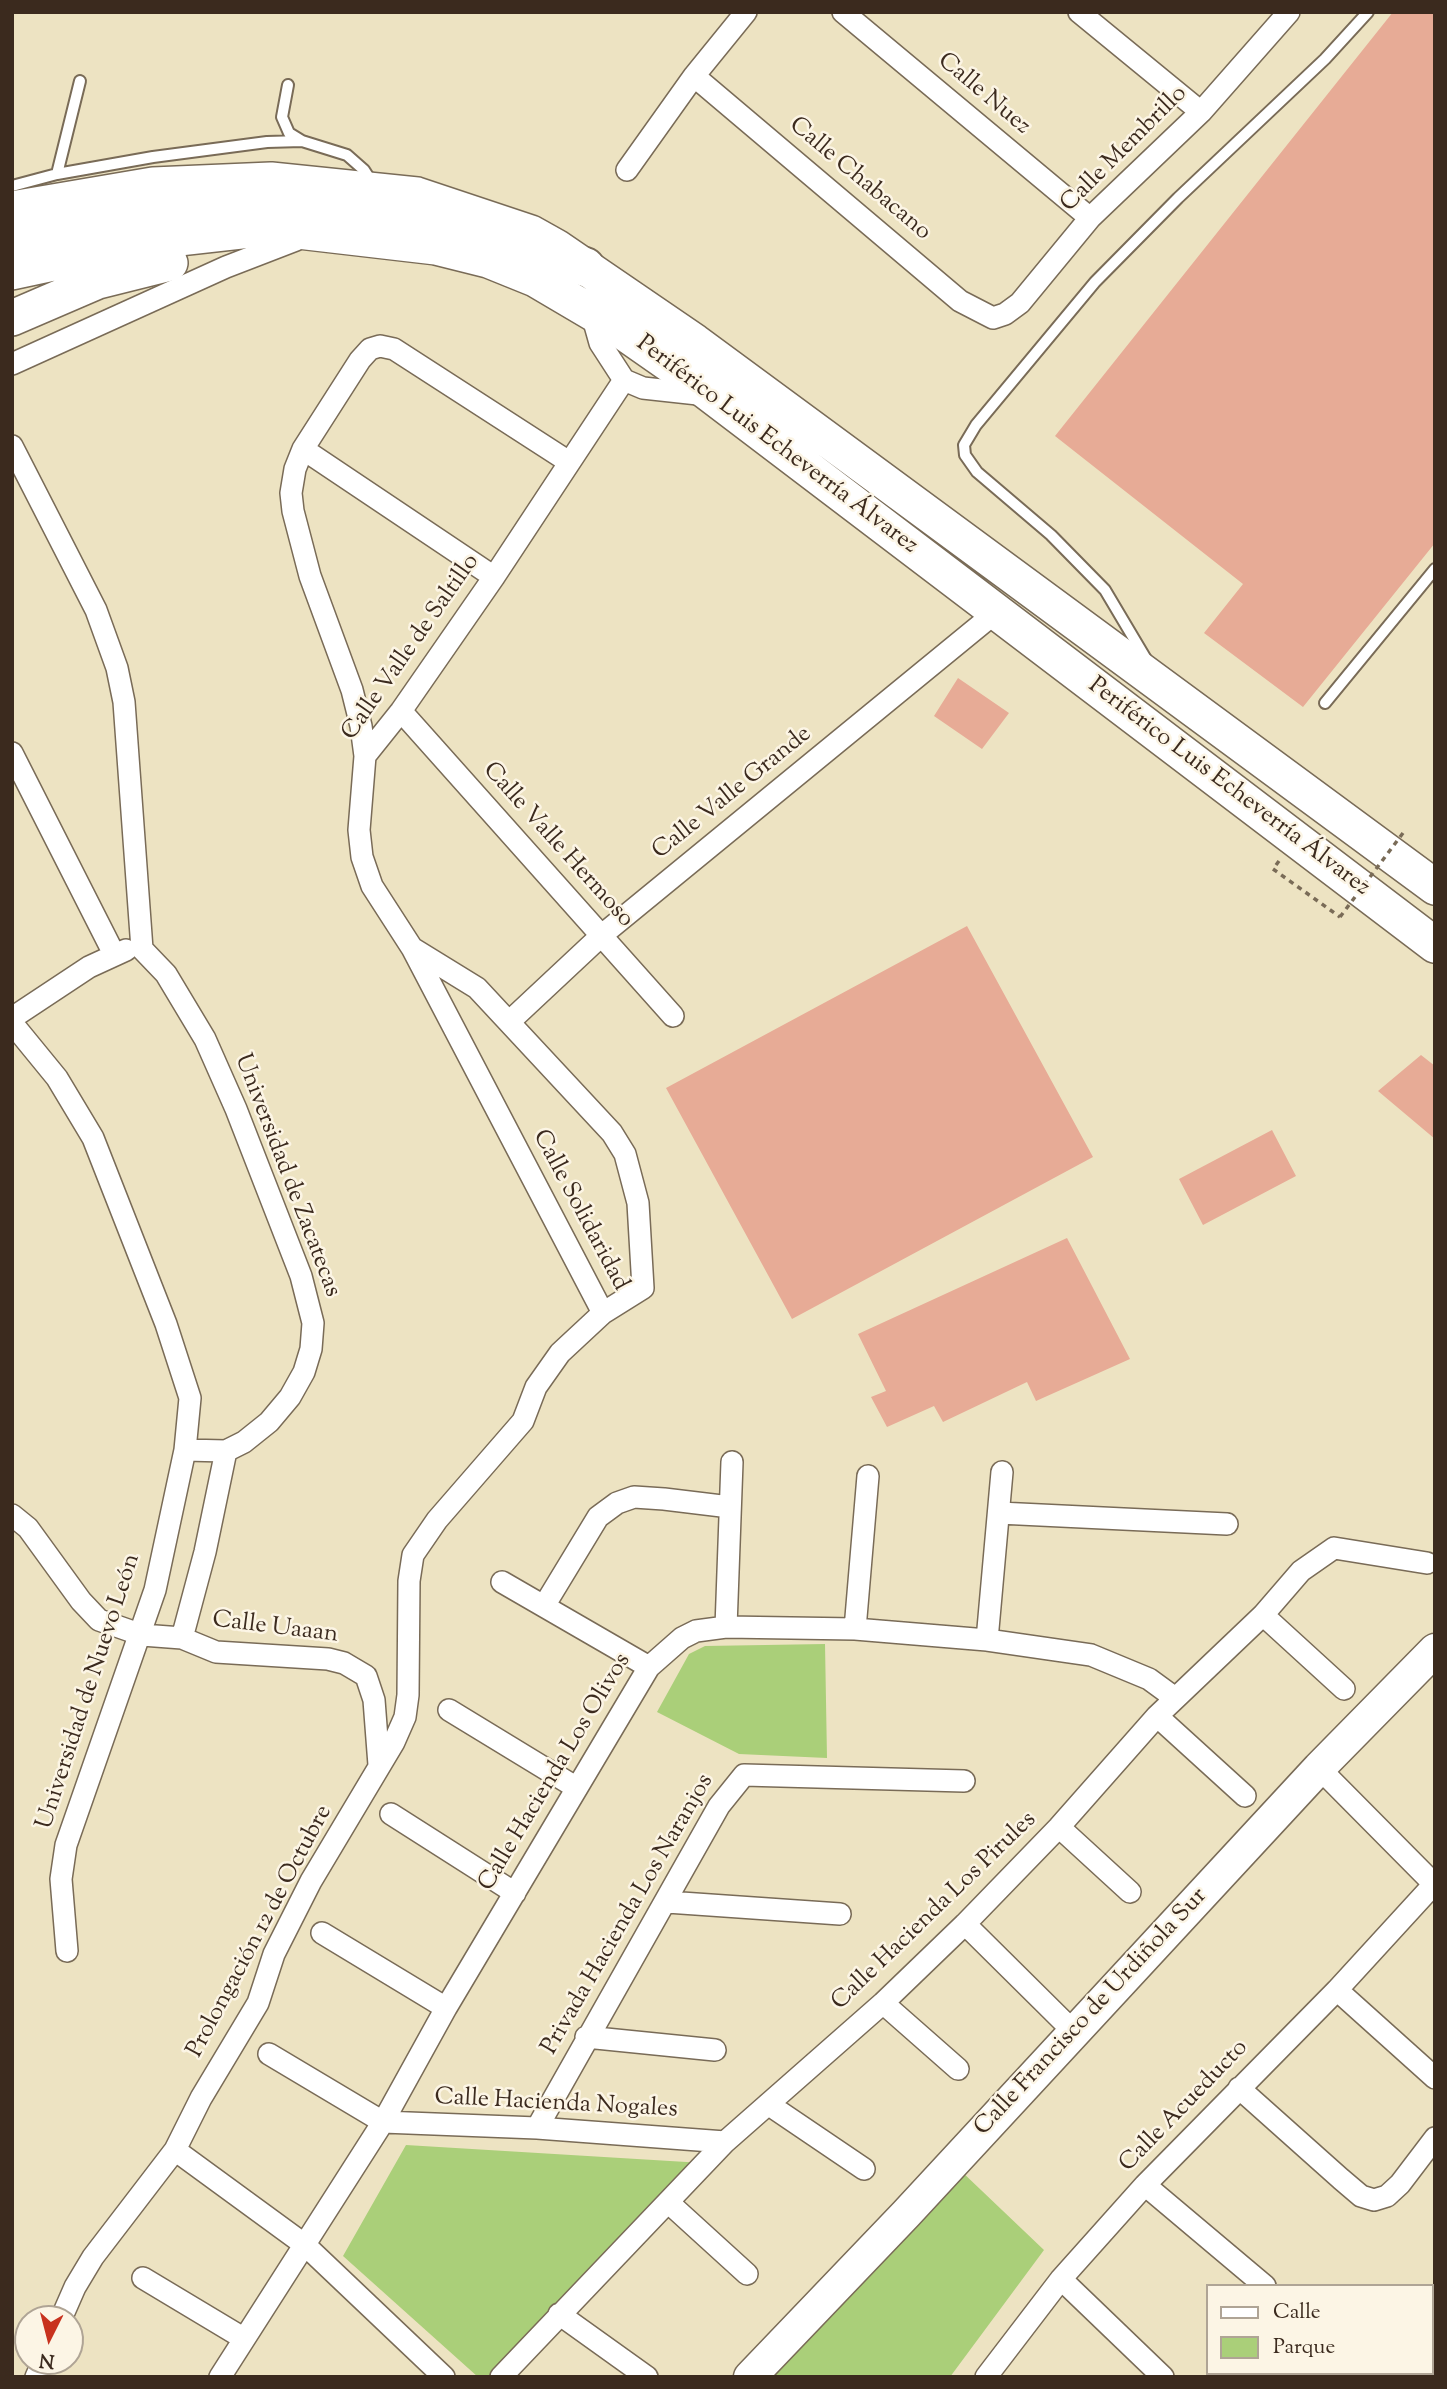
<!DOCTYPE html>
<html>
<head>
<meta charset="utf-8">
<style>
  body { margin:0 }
  #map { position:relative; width:1447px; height:2389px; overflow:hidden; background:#ede3c2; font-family:"Sorts Mill Goudy",serif }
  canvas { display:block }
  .frame { position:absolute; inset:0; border:14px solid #3b2a1e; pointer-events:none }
  .legend { position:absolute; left:1206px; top:2284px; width:228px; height:91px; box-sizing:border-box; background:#fcf5e5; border:2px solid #afa495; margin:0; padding:9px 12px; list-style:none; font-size:21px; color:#3b2a1e }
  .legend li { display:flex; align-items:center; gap:14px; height:35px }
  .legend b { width:35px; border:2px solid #afa495 }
  .north { position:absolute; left:14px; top:2305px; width:70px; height:70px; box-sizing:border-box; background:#fcf5e5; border:2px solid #afa495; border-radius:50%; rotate:186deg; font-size:19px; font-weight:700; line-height:28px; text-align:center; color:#3b2a1e }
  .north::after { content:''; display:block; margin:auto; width:24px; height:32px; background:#c8321e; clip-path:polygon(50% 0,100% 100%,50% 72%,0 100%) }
</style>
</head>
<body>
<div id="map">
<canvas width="1447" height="2389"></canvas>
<div class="frame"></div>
<ul class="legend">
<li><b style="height:9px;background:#fff"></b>Calle</li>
<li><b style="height:19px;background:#aacf79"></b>Parque</li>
</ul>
<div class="north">N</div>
</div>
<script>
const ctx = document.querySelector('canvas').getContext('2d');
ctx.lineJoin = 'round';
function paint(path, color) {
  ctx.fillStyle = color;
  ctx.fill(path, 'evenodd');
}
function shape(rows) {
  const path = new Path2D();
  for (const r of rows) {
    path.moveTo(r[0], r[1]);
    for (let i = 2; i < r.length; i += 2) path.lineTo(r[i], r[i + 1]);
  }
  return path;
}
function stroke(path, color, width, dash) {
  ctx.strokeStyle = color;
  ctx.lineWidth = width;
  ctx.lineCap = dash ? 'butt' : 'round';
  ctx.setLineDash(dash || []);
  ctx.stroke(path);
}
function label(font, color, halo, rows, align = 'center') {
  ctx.font = font + ' "Sorts Mill Goudy",serif';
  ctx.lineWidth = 5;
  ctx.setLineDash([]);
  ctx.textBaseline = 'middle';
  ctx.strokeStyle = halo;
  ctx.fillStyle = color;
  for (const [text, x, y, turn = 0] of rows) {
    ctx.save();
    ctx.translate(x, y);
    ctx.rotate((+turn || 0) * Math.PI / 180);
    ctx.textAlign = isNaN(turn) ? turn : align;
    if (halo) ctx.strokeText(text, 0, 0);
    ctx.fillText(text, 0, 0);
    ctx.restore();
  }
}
paint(shape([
  [825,1644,827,1758,739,1754,657,1712,689,1654,705,1646],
  [406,2145,703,2163,490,2377,478,2377,343,2256],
  [960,2170,1044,2250,950,2377,766,2377]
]), '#aacf79');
paint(shape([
  [1393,12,1435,12,1435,543,1303,707,1204,633,1243,584,1055,436],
  [958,678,1009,713,982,749,934,716],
  [967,926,1093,1157,792,1319,666,1088],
  [1421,1055,1435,1066,1435,1139,1378,1091],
  [1272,1130,1296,1176,1203,1225,1179,1179],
  [1067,1238,1130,1359,1036,1401,1027,1382,943,1422,934,1406,887,1427,871,1397,886,1391,858,1334]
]), '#e7ab96');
const lane = shape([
  [288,85,282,117,289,133,302,141,347,155,364,170,373,184],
  [57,174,80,81],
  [12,186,57,174,153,157,267,142,302,141],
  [1146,659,1105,590,1051,535,977,472,965,455,964,445,976,425,1095,282,1178,198,1325,59,1368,12],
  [1325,703,1435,569]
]);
const street = shape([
  [843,12,1090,218],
  [1079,12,1201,112],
  [694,76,960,301,993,318,1005,314,1020,303,1090,218,1201,112,1289,12],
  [627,170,694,76,746,12],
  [591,311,600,343,624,380,643,388,707,395],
  [12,364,226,267,296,240],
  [12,446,96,610,117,668,124,702,142,949],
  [303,449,494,577],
  [569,462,394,349,380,346,370,349,360,360,303,449,295,469,291,493,293,511,310,576,352,690,361,726,365,756,359,830,362,857,372,886,412,948,603,1313],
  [401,711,673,1016],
  [12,753,114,954],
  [365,756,401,711,494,577,624,380],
  [142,949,166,974,205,1039,236,1109,301,1276,313,1323,311,1349,304,1372,290,1397,269,1422,244,1442,226,1451,185,1450],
  [12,1018,89,967,126,950],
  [509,1022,602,935,995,613],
  [12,1023,57,1078,93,1138,166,1324,190,1398,185,1450,155,1590,66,1845,61,1879,67,1951],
  [999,1513,1227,1524],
  [12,1515,28,1528,81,1601,99,1620,142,1635,182,1638,216,1652,328,1659,344,1663,366,1676,374,1700,379,1765],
  [502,1582,649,1667],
  [544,1606,598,1517,617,1503,634,1497,664,1499,730,1507],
  [1263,1615,1344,1689],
  [726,1627,732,1462],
  [855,1629,868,1476],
  [182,1638,205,1552,226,1451],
  [987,1640,1002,1472],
  [449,1710,577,1788],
  [1157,1716,1245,1796],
  [1319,1768,1435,1885],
  [391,1814,515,1893],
  [1059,1827,1130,1892],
  [667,1902,840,1914],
  [965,1924,1073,2031],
  [322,1933,446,2008],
  [1337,1990,1435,2078],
  [883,2003,958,2069],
  [586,2037,715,2050],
  [269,2054,383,2122,537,2128,725,2142],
  [1239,2088,1341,2179,1361,2196,1374,2200,1387,2196,1400,2184,1435,2138],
  [768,2104,864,2169],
  [537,2128,719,1806,744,1775,964,1781],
  [175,2150,305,2245,444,2377],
  [1145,2185,1265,2286],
  [669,2203,747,2274],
  [143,2278,243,2338],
  [1061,2279,1163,2377],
  [559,2314,647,2377],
  [61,2319,75,2287,93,2257,175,2150,201,2098,258,2003,274,1954,311,1881,394,1742,405,1717,408,1695,409,1581,413,1555,437,1520,523,1421,536,1387,560,1353,603,1313,643,1288,638,1203,625,1154,612,1133,477,988,412,948],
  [1425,2373,1429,2377],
  [36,2377,43,2361],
  [220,2377,383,2122,446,2008,649,1667,682,1638,696,1631,726,1627,855,1629,987,1640,1091,1655,1149,1679,1175,1698],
  [501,2377,725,2142,883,2003,965,1924,1059,1827,1157,1716,1263,1615,1301,1571,1334,1548,1427,1563],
  [986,2377,1061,2279,1145,2185,1337,1990,1435,1883],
  [1218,2377,1221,2373],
  [1331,2377,1335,2373]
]);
const secondary = shape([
  [750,2377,906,2214,1319,1768,1435,1650]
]);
const primary = shape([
  [12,209,153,185,271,180,417,195,531,233,556,247,695,342,1435,887],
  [12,272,161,240,250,230,298,231,436,247,488,260,535,279,613,325,686,376,1435,945],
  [12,318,98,281,170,263]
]);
const highway = shape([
  [17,240,162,208,216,203,282,204,344,209,409,219,585,267]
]);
stroke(lane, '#796b57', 14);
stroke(street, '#796b57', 24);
stroke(secondary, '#796b57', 35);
stroke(primary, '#796b57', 38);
stroke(highway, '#796b57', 42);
stroke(shape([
  [1279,861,1273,869,1340,917]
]), '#796b57', 3.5, [5, 5]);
stroke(lane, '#fff', 10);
stroke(street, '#fff', 21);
stroke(secondary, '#fff', 32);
stroke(primary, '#fff', 35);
stroke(highway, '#fff', 38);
stroke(shape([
  [1340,917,1406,829]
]), '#796b57', 3.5, [5, 5]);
label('24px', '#3b2a1e', '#fcf5e5', [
  ["Calle Nuez",983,95,40],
  ["Calle Membrillo",1125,150,-45],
  ["Calle Chabacano",859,180,40],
  ["Periférico Luis Echeverría Álvarez",776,446,37],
  ["Calle Valle de Saltillo",412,648,-55],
  ["Periférico Luis Echeverría Álvarez",1228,788,37],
  ["Calle Valle Grande",733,794,-39],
  ["Calle Valle Hermoso",557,846,48],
  ["Universidad de Zacatecas",286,1176,69],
  ["Calle Solidaridad",579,1211,62],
  ["Calle Uaaan",275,1629,7],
  ["Universidad de Nuevo León",90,1692,-72],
  ["Calle Hacienda Los Olivos",556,1773,-59],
  ["Calle Hacienda Los Pirules",935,1912,-44],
  ["Privada Hacienda Los Naranjos",629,1915,-60],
  ["Prolongación 12 de Octubre",261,1932,-62],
  ["Calle Francisco de Urdiñola Sur",1092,2013,-47],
  ["Calle Hacienda Nogales",556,2105,3],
  ["Calle Acueducto",1185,2107,-46]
]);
</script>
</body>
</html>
